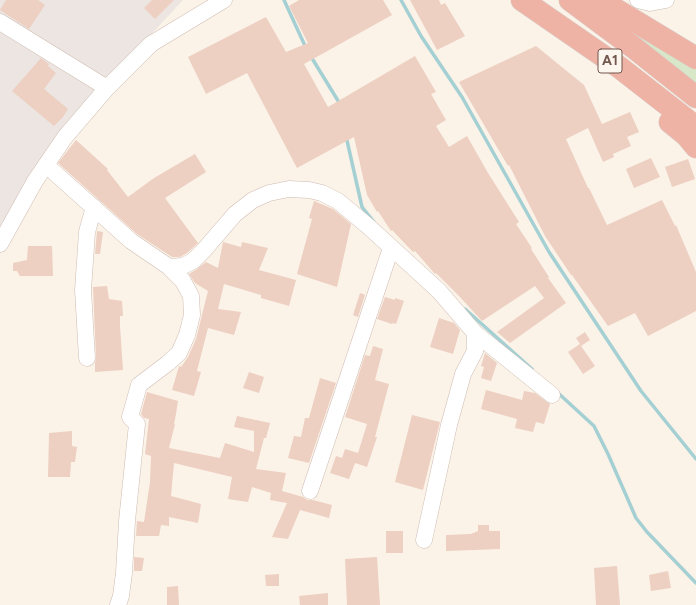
<!DOCTYPE html>
<html>
<head>
<meta charset="utf-8">
<style>
  body { margin:0 }
  canvas { display:block; background:#fbf2e8 }
</style>
</head>
<body>
<canvas width="696" height="605"></canvas>
<script>
const ctx = document.querySelector('canvas').getContext('2d');
ctx.lineJoin = 'round';
function paint(path, color) {
  ctx.fillStyle = color;
  ctx.fill(path, 'evenodd');
}
function shape(rows) {
  const path = new Path2D();
  for (const r of rows) {
    path.moveTo(r[0], r[1]);
    for (let i = 2; i < r.length; i += 2) path.lineTo(r[i], r[i + 1]);
  }
  return path;
}
function stroke(path, color, width, dash) {
  ctx.strokeStyle = color;
  ctx.lineWidth = width;
  ctx.lineCap = dash ? 'butt' : 'round';
  ctx.setLineDash(dash || []);
  ctx.stroke(path);
}
function label(font, color, halo, rows, align = 'center') {
  ctx.font = font + ' Figtree,sans-serif';
  ctx.lineWidth = 3;
  ctx.setLineDash([]);
  ctx.textBaseline = 'middle';
  ctx.strokeStyle = halo;
  ctx.fillStyle = color;
  for (const [text, x, y, turn = 0] of rows) {
    ctx.save();
    ctx.translate(x, y);
    ctx.rotate((+turn || 0) * Math.PI / 180);
    ctx.textAlign = isNaN(turn) ? turn : align;
    if (halo) ctx.strokeText(text, 0, 0);
    ctx.fillText(text, 0, 0);
    ctx.restore();
  }
}
paint(shape([
  [0,0,183,0,80,111,0,236]
]), '#ece5e1');
paint(shape([
  [617,20,696,67,696,84]
]), '#d7e7c8');
stroke(shape([
  [284,0,306,48],
  [401,0,421,36,462,97,549,252,641,391,696,459],
  [310,55,340,104],
  [346,136,362,207,374,222],
  [465,309,532,369],
  [557,392,594,426,608,454,636,518,647,532,696,583]
]), '#a5d0d3', 3.5);
paint(shape([
  [6,0,38,0,45,5,29,29,0,10],
  [152,0,174,0,155,19,144,8],
  [299,0,383,0,392,15,304,64,328,107,415,56,436,92,431,94,446,120,436,126,449,147,467,136,488,173,519,222,516,224,532,248,531,249,549,277,548,278,566,303,510,343,497,332,544,298,535,286,482,321,459,296,436,273,435,274,415,251,413,252,392,230,391,231,378,211,377,212,367,195,354,137,297,168,247,73,206,94,188,57,266,17,286,52,308,43,289,6],
  [410,0,439,0,441,5,445,3,465,36,437,50],
  [536,46,584,85,602,124,630,112,639,132,627,137,631,146,613,154,614,157,603,162,588,128,566,139,588,188,589,188,607,225,662,200,675,226,676,225,696,272,696,311,648,336,635,313,608,326,572,275,571,275,545,236,509,165,508,166,459,82],
  [41,58,49,64,48,66,56,73,44,89,68,109,63,117,54,126,12,91],
  [76,140,108,169,107,170,128,197,154,178,195,154,206,172,165,198,198,243,187,253,180,257,172,257,137,234,58,163],
  [651,158,660,177,634,188,626,169],
  [688,159,695,179,672,187,665,167],
  [314,201,333,209,351,224,337,287,297,274,312,219,309,218],
  [97,231,103,232,100,254,95,254],
  [223,242,241,247,242,242,268,248,259,270,296,280,289,306,261,298,261,295,224,284,218,309,241,312,234,335,208,328,197,371,201,372,194,396,172,390,179,366,181,367,188,357,196,339,208,291,195,283,189,274,197,269,206,262,218,268],
  [28,246,52,246,53,276,20,276,17,271,13,271,13,263,27,260],
  [107,286,109,299,122,301,123,316,120,316,120,326,123,370,95,372,95,363,96,357,93,287],
  [360,293,365,295,358,317,353,315],
  [385,297,395,300,395,298,404,301,396,324,393,323,392,324,377,319],
  [439,318,454,323,460,330,453,354,430,347],
  [585,332,590,340,581,346,595,366,583,374,568,352,580,344,576,338],
  [373,346,383,349,375,380,389,384,375,437,377,437,367,467,355,463,349,479,330,473,336,456,342,458,345,449,358,453,367,424,345,417,365,355,370,356],
  [485,353,497,363,491,381,481,378,484,367,481,366],
  [249,372,264,377,259,393,243,388],
  [320,378,336,383,309,463,288,458,294,436,301,437,305,418,309,418],
  [486,390,522,400,524,391,535,393,550,404,544,424,536,422,533,432,515,428,517,419,481,409],
  [147,392,178,401,176,414,174,424,175,424,169,448,220,458,225,443,254,452,254,431,234,427,237,416,270,423,266,438,264,438,256,469,286,473,282,491,303,497,307,500,313,500,332,505,329,518,300,510,288,539,272,537,287,503,270,500,271,493,252,487,248,502,228,499,232,477,174,463,171,496,201,504,198,523,169,517,169,526,161,525,159,536,136,536,137,521,144,522,150,482,151,456,145,454,149,419,144,418,141,414],
  [412,415,440,422,423,490,395,482],
  [72,431,72,446,77,447,75,462,71,462,70,477,48,477,49,433],
  [478,525,489,525,489,531,500,531,500,549,446,551,446,535,471,534,478,531],
  [386,531,403,531,403,553,386,553],
  [134,557,144,558,142,571,134,571],
  [377,557,380,605,347,605,345,559],
  [617,566,620,605,596,605,594,568],
  [668,571,671,588,651,591,649,575],
  [279,574,279,586,266,586,265,575],
  [178,586,179,605,167,605,167,587],
  [328,593,328,605,300,605,299,596]
]), '#edd0c2');
const minor = shape([
  [638,0,650,3,666,0],
  [0,22,107,88],
  [46,165,131,241,169,267,183,281,191,296,192,315,187,335,179,353,168,363,139,385,130,417,137,424,127,521,124,573,121,596,118,605],
  [0,244,35,181,65,137,107,88,151,44,224,0],
  [169,267,183,266,193,261,204,250,235,214,253,200,269,193,289,189,309,190,322,193,338,201,369,227,439,291,475,333,475,351,463,374,449,425,424,540],
  [475,333,552,395],
  [87,358,83,290,87,232,94,207],
  [310,491,391,248]
]);
const highway = shape([
  [522,0,619,67,696,127],
  [570,0,633,47,696,97],
  [600,0,696,58],
  [670,122,686,135,696,147]
]);
stroke(minor, '#cebcb2', 17);
stroke(highway, '#d8d0cd', 23);
stroke(minor, '#fff', 16);
stroke(highway, '#efb3a5', 22);
for (const [x, y, w] of [
  [610,61,24]
]) {
  const box = new Path2D();
  box.roundRect(x - w / 2, y - 12, w, 24, 3);
  ctx.fillStyle = '#fdf6ee';
  ctx.fill(box);
  stroke(box, '#72584e', 1);
}
label('bold 14px', '#72584e', null, [
  ["A1",610,61]
]);
</script>
</body>
</html>
